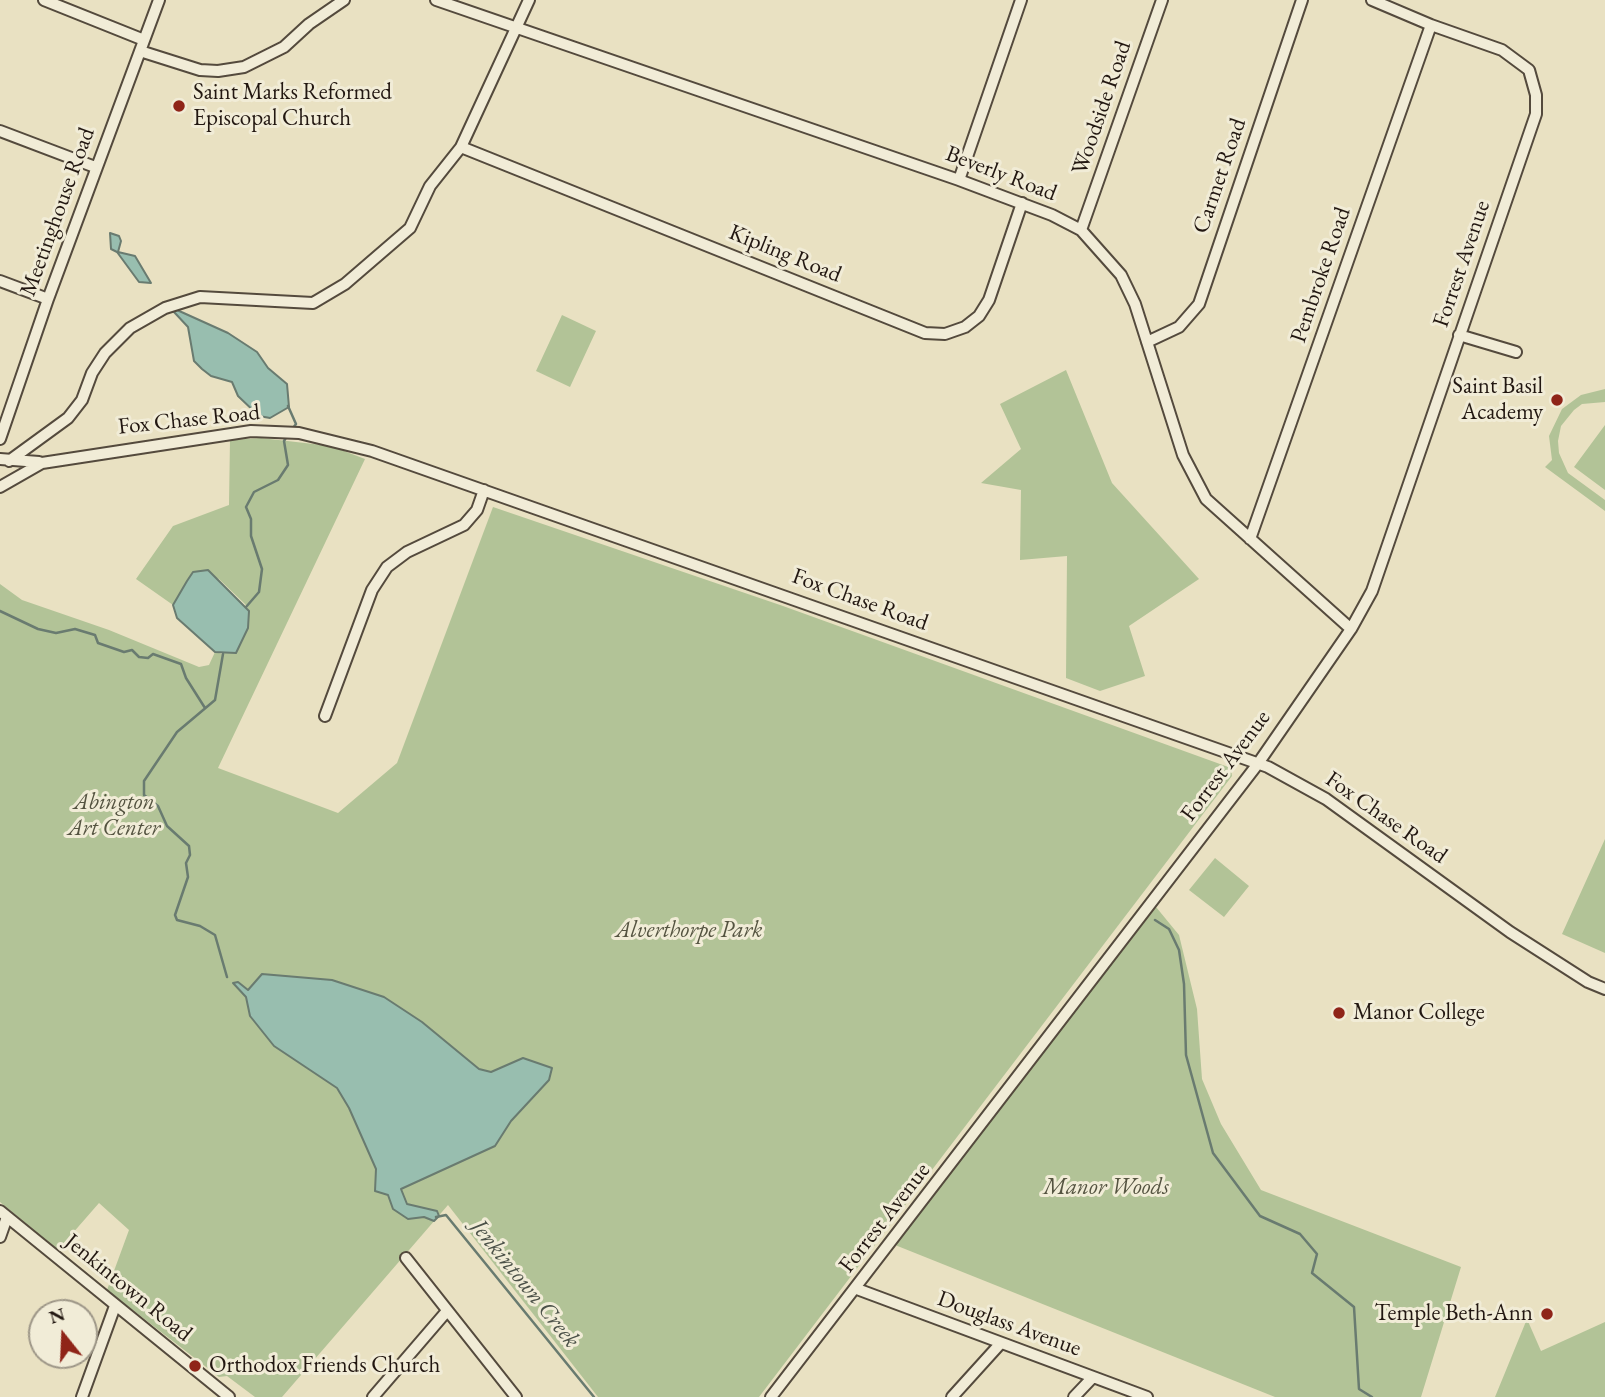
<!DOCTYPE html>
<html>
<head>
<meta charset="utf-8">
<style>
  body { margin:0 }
  #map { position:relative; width:1605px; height:1397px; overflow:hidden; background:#e9e1c2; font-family:"EB Garamond",serif }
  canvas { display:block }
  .north { position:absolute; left:28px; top:1299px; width:70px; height:70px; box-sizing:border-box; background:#f1ecd7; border:2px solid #9e9788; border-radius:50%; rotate:342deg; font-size:19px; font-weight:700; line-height:28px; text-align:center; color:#221711 }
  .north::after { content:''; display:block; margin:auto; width:24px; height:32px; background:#8f2418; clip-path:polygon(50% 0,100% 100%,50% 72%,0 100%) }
</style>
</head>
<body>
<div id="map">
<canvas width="1605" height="1397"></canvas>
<div class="north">N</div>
</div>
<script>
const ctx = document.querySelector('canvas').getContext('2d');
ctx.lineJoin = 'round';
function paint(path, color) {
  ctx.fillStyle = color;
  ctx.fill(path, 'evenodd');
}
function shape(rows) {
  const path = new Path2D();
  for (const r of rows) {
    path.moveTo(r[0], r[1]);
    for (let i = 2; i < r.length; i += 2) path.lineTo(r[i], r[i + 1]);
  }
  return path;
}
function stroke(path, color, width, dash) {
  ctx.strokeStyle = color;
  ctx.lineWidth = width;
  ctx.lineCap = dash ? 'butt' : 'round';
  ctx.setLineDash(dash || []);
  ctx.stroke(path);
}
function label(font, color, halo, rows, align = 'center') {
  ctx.font = font + ' "EB Garamond",serif';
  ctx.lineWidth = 6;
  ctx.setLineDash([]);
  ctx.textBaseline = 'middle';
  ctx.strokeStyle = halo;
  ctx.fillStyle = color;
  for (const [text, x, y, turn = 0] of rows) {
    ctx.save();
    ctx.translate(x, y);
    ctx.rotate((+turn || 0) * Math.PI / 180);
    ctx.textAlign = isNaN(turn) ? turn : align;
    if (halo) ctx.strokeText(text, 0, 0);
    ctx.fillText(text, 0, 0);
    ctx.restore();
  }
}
paint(shape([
  [562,315,596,331,570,387,536,371],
  [1066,370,1112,483,1199,579,1129,626,1145,676,1100,691,1066,678,1067,556,1020,560,1021,490,981,483,1021,449,1000,404],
  [1605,389,1605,402,1582,404,1574,410,1561,426,1558,441,1559,453,1568,473,1605,500,1605,511,1545,467,1552,460,1549,436,1562,409,1581,395],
  [1605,425,1605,490,1574,467],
  [261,438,331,446,365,459,218,768,338,813,397,763,493,507,783,606,1231,768,1232,776,759,1397,598,1397,448,1205,282,1397,255,1397,227,1376,219,1377,107,1290,129,1230,99,1203,58,1250,0,1202,0,584,22,600,109,630,199,667,209,665,215,652,223,654,249,611,245,604,219,579,193,572,173,605,136,579,173,526,229,505,230,440],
  [1605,839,1605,953,1562,934],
  [1215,858,1249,886,1224,917,1189,890],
  [1156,907,1179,935,1197,1009,1202,1079,1221,1124,1261,1190,1461,1267,1421,1397,1275,1397,895,1245],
  [1527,1319,1541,1351,1605,1322,1605,1397,1495,1397]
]), '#b2c397');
const water = shape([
  [110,233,119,236,121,241,118,252,135,256,151,283,139,282,117,252,111,249,110,233],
  [177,310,228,333,257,352,268,368,287,384,289,407,270,418,259,416,238,396,232,382,211,376,202,369,194,361,188,327,174,312,177,310],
  [208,570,249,611,248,628,236,653,215,652,177,618,173,605,187,581,193,572,208,570],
  [262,974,332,980,384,997,422,1022,479,1069,491,1072,523,1058,552,1068,549,1080,511,1121,495,1146,401,1189,407,1204,437,1211,439,1216,434,1221,424,1217,408,1219,393,1209,388,1195,375,1191,376,1169,349,1108,337,1088,274,1046,250,1016,246,997,233,983,238,982,248,990,262,974]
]);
paint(water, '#98beaf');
stroke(water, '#697b70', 2);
stroke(shape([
  [288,406,296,424,293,428],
  [246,607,259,592,262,569,251,536,251,519,246,507,254,492,278,480,288,465,284,441,287,436],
  [0,611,38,629,56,633,75,629,95,635,98,643,124,652,132,650,139,657,148,658,153,654,181,664,186,678,205,708],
  [223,654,215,700,177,732,144,781,144,795,158,806,167,826,189,846,190,855,186,863,188,877,175,915,177,920,200,926,215,935,227,977],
  [1155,920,1169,929,1179,950,1184,984,1186,1055,1213,1153,1260,1216,1300,1234,1317,1254,1312,1273,1354,1307,1359,1389,1372,1397],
  [436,1217,446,1215,594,1397]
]), '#697b70', 2.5);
const minor = shape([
  [44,0,144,40],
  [436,0,959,180,1052,215,1081,230,1121,275,1135,304,1183,455,1206,499,1351,629],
  [140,51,200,70,218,71,244,67,284,47,309,24,344,0],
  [0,131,95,167],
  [461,147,925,333,945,334,965,327,979,316,989,300,1022,203],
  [959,180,1021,0],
  [1081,230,1162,0],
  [0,281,48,299],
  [1459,335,1516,352],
  [1147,342,1179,327,1199,304,1302,0],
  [0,439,48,299,159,0],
  [0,459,39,462],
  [9,461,68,418,82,400,92,373,105,353,130,328,165,308,200,297,313,303,345,284,410,228,430,186,461,147,529,0],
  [0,487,42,463,251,431,299,433,372,451,1268,767,1326,799,1510,932,1588,982,1605,989],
  [1250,539,1431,25],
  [325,716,372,590,387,567,407,552,464,525,477,510,484,490],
  [0,1211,229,1397],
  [0,1237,7,1217],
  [406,1258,516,1397],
  [857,1289,1147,1397],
  [82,1397,115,1306],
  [373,1397,447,1311],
  [771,1397,1257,765,1351,629,1372,591,1536,114,1536,95,1529,70,1502,50,1431,25,1372,0],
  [952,1397,1000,1344],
  [1074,1397,1093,1377]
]);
stroke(minor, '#544a3d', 14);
stroke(minor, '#f1ecd7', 10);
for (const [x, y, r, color] of [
  [179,106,7,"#8f2418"],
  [1557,400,7,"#8f2418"],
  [1339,1013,7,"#8f2418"],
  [1547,1314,7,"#8f2418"],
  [195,1366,7,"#8f2418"]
]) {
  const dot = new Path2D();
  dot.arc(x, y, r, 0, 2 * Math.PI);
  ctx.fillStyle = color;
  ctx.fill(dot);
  stroke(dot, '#f1ecd7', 2.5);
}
label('23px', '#221711', '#f1ecd7', [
  ["Saint Marks Reformed",193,93],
  ["Episcopal Church",193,119],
  ["Saint Basil",1543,387,"right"],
  ["Academy",1543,413,"right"],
  ["Manor College",1353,1013],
  ["Temple Beth-Ann",1533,1314,"right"],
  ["Orthodox Friends Church",209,1366]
], 'left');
label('23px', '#221711', '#f1ecd7', [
  ["Woodside Road",1102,108,-71],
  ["Beverly Road",1001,174,21],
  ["Carmet Road",1220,176,-71],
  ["Meetinghouse Road",58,212,-70],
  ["Kipling Road",785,254,22],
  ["Forrest Avenue",1462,264,-71],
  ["Pembroke Road",1321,275,-71],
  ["Fox Chase Road",189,420,-6],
  ["Fox Chase Road",860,600,20],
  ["Forrest Avenue",1226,766,-53],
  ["Fox Chase Road",1386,818,35],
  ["Forrest Avenue",885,1218,-52],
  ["Jenkintown Road",128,1288,39],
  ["Douglass Avenue",1009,1324,20]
]);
label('italic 23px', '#545340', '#f1ecd7', [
  ["Abington",114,803],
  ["Art Center",114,829],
  ["Alverthorpe Park",689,931],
  ["Manor Woods",1106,1188]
]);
label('italic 24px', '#4b5148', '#f1ecd7', [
  ["Jenkintown Creek",525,1284,51]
]);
</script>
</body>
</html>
